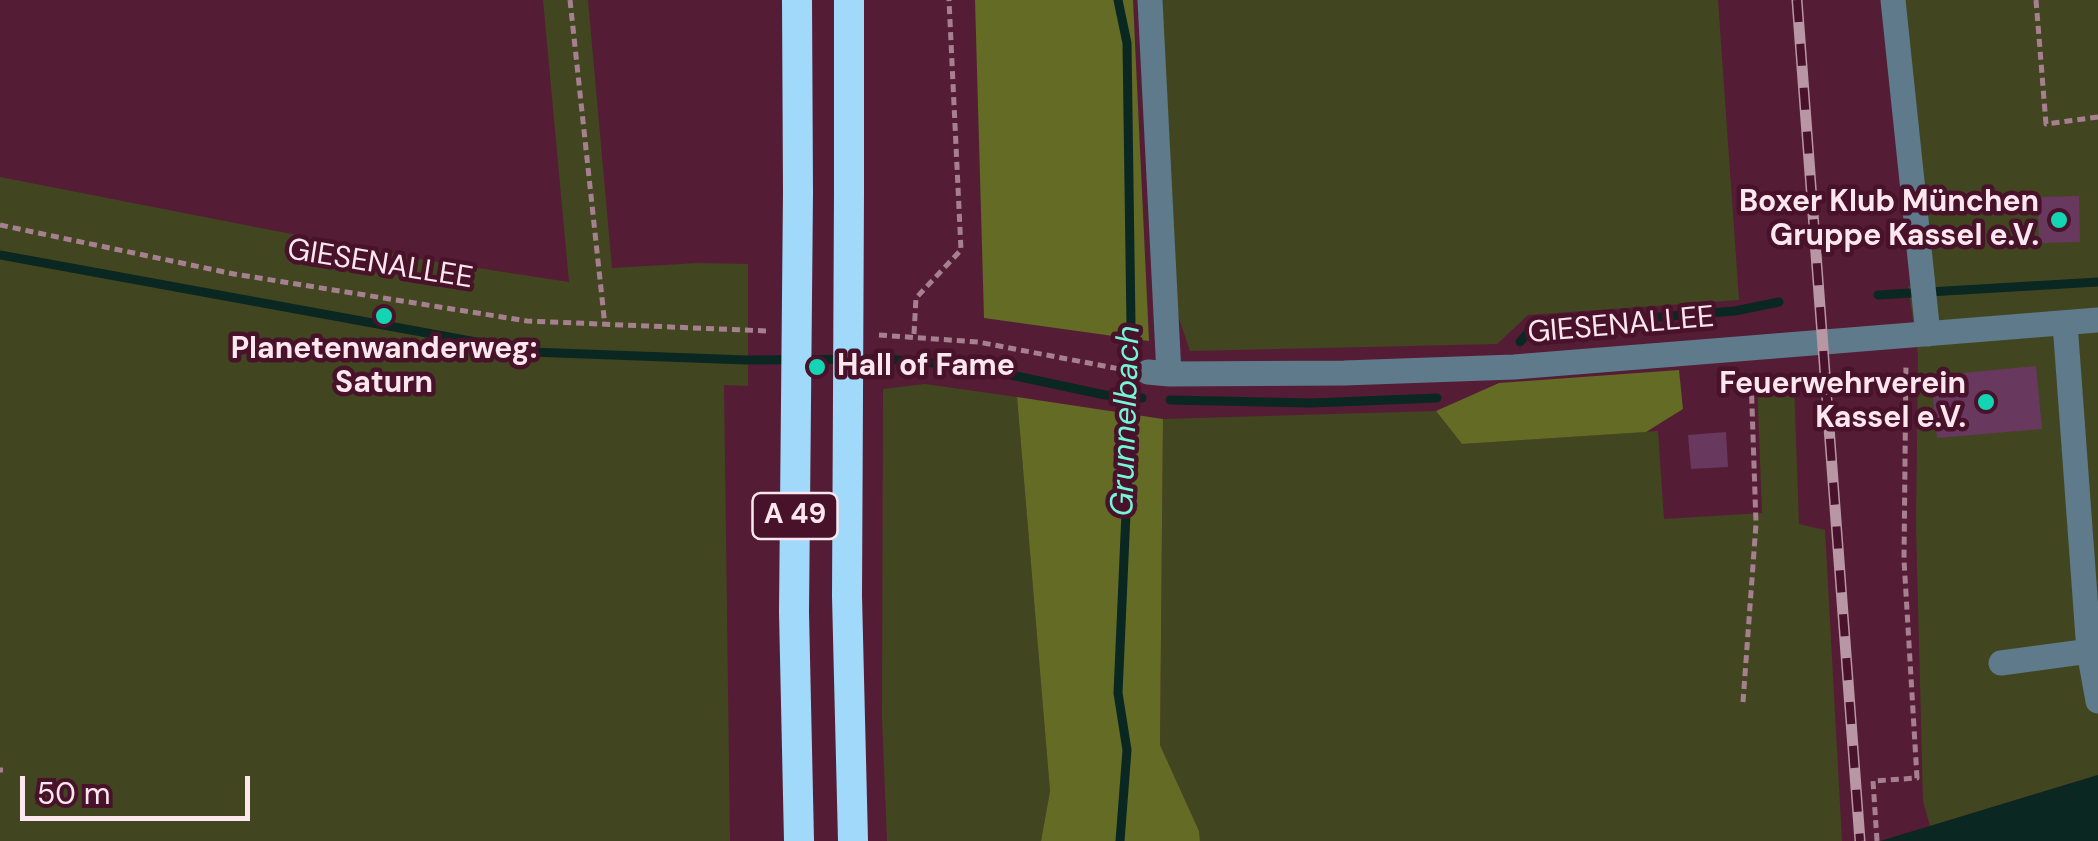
<!DOCTYPE html>
<html>
<head>
<meta charset="utf-8">
<style>
  body { margin:0 }
  #map { position:relative; width:2098px; height:841px; overflow:hidden; background:#541d35; font-family:"DM Sans",sans-serif }
  canvas { display:block }
  .scale { position:absolute; left:20px; top:776px; width:230px; height:45px; box-sizing:border-box; border:5px solid #fde7ee; border-top:0; padding-left:12px; font-size:30px; line-height:35px; white-space:nowrap; color:#fde7ee; -webkit-text-stroke:8px #49122b; paint-order:stroke }
</style>
</head>
<body>
<div id="map">
<canvas width="2098" height="841"></canvas>
<div class="scale">50 m</div>
</div>
<script>
const ctx = document.querySelector('canvas').getContext('2d');
ctx.lineJoin = 'round';
function paint(path, color) {
  ctx.fillStyle = color;
  ctx.fill(path, 'evenodd');
}
function shape(rows) {
  const path = new Path2D();
  for (const r of rows) {
    path.moveTo(r[0], r[1]);
    for (let i = 2; i < r.length; i += 2) path.lineTo(r[i], r[i + 1]);
  }
  return path;
}
function stroke(path, color, width, dash) {
  ctx.strokeStyle = color;
  ctx.lineWidth = width;
  ctx.lineCap = dash ? 'butt' : 'round';
  ctx.setLineDash(dash || []);
  ctx.stroke(path);
}
function label(font, color, halo, rows, align = 'center') {
  ctx.font = font + ' "DM Sans",sans-serif';
  ctx.lineWidth = 9;
  ctx.setLineDash([]);
  ctx.textBaseline = 'middle';
  ctx.strokeStyle = halo;
  ctx.fillStyle = color;
  for (const [text, x, y, turn = 0] of rows) {
    ctx.save();
    ctx.translate(x, y);
    ctx.rotate((+turn || 0) * Math.PI / 180);
    ctx.textAlign = isNaN(turn) ? turn : align;
    if (halo) ctx.strokeText(text, 0, 0);
    ctx.fillText(text, 0, 0);
    ctx.restore();
  }
}
paint(shape([
  [543,0,588,0,612,268,698,263,748,264,748,386,724,385,730,841,0,841,0,177,419,259,569,282],
  [1161,0,1718,0,1739,300,1528,315,1497,344,1190,351,1175,307],
  [1905,0,2098,0,2098,775,1930,826,1923,801,1916,526,1918,355,1908,286,1933,287],
  [1757,380,1794,383,1799,524,1825,530,1842,841,1200,841,1199,831,1160,745,1163,419,1436,411,1462,444,1658,431,1664,519,1762,513],
  [925,384,1017,397,1050,791,1041,841,887,841,882,718,883,389]
]), '#414620');
paint(shape([
  [975,0,1133,0,1149,341,984,318],
  [1679,370,1683,409,1646,432,1462,444,1436,411,1499,383],
  [1017,397,1163,419,1160,745,1199,831,1200,841,1041,841,1050,791]
]), '#636b25');
paint(shape([
  [2098,775,2098,841,1880,841,1930,826]
]), '#0a2721');
stroke(shape([
  [1118,0,1127,43,1131,326,1130,423,1118,693,1127,750,1120,841],
  [0,255,531,352,746,360,886,359,969,366,1105,395,1142,398],
  [1878,295,2098,282],
  [1520,342,1533,327,1735,311,1779,302],
  [1170,400,1311,403,1437,398]
]), '#0a2721', 9);
paint(shape([
  [2079,196,2080,242,2039,243,2038,197],
  [2036,366,2042,429,1937,438,1931,376],
  [1726,432,1728,467,1691,469,1688,435]
]), '#69385e');
stroke(shape([
  [570,0,605,326],
  [2036,0,2046,124,2098,117],
  [0,225,234,274,527,321,768,331],
  [914,334,916,298,961,250,949,0],
  [879,335,978,342,1120,369],
  [1743,702,1756,524,1751,376],
  [0,770,3,770],
  [1877,841,1873,781,1917,778,1904,560,1906,364]
]), '#a78090', 5, [8, 5]);
stroke(shape([
  [1150,0,1169,374],
  [1893,0,1928,334],
  [2065,323,2089,651,2098,701],
  [1148,372,1169,374,1344,373,1514,367,2098,320],
  [2001,663,2098,650]
]), '#5e7a8b', 25);
stroke(shape([
  [797,0,798,192],
  [849,0,849,193]
]), '#a1d9fb', 30);
const rail = shape([
  [1797,0,1860,841]
]);
stroke(rail, '#b996a4', 11);
stroke(rail, '#49122b', 8, [22]);
stroke(shape([
  [798,192,794,612,799,841],
  [849,193,847,596,853,841]
]), '#a1d9fb', 30);
for (const [x, y, r, color] of [
  [2059,220,10,"#14d5b3"],
  [384,316,10,"#14d5b3"],
  [817,367,10,"#14d5b3"],
  [1986,402,10,"#14d5b3"]
]) {
  const dot = new Path2D();
  dot.arc(x, y, r, 0, 2 * Math.PI);
  ctx.fillStyle = color;
  ctx.fill(dot);
  stroke(dot, '#49122b', 4);
}
for (const [x, y, w] of [
  [795,516,85]
]) {
  const box = new Path2D();
  box.roundRect(x - w / 2, y - 23, w, 46, 8);
  ctx.fillStyle = '#49122b';
  ctx.fill(box);
  stroke(box, '#fde7ee', 2.5);
}
label('bold 28px', '#fde7ee', null, [
  ["A 49",795,516]
]);
label('bold 30px', '#fde7ee', '#49122b', [
  ["Boxer Klub München",2039,203],
  ["Gruppe Kassel e.V.",2039,237],
  ["Planetenwanderweg:",384,350,"center"],
  ["Saturn",384,384,"center"],
  ["Hall of Fame",837,367,"left"],
  ["Feuerwehrverein",1966,385],
  ["Kassel e.V.",1966,419]
], 'right');
label('30px', '#fde7ee', '#49122b', [
  ["GIESENALLEE",380,265,9],
  ["GIESENALLEE",1621,326,-5]
]);
label('italic 32px', '#75f6d8', '#49122b', [
  ["Grunnelbach",1127,421,-88]
]);
</script>
</body>
</html>
